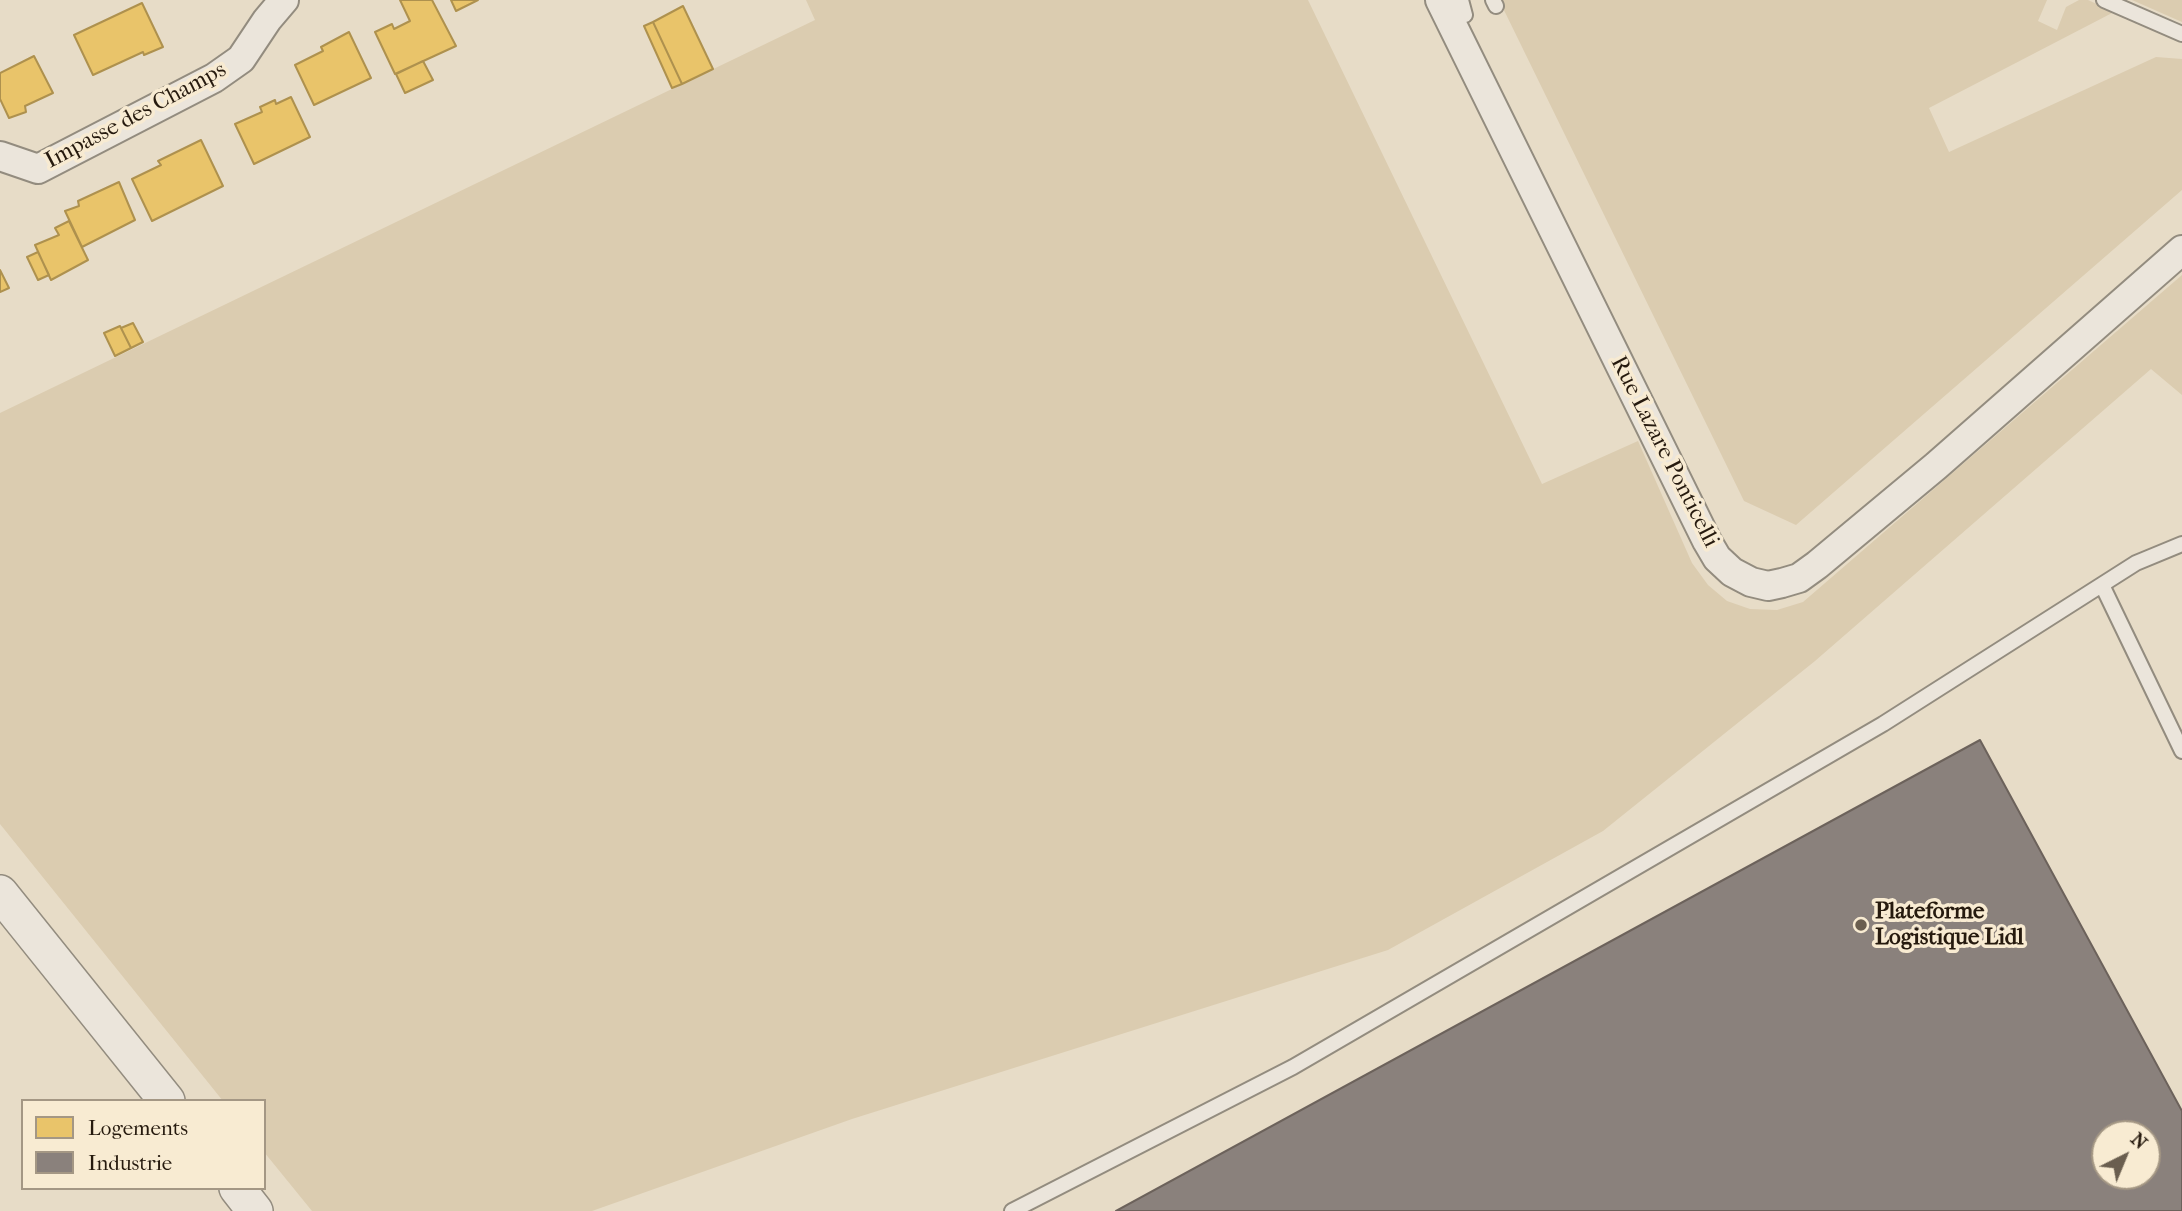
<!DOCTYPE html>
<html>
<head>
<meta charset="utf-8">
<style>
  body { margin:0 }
  #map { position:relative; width:2182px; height:1211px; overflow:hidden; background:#e7dcc7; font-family:"IM FELL French Canon",serif }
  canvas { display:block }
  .legend { position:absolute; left:21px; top:1099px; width:245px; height:91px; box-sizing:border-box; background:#f8ebd2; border:2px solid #a49784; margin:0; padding:9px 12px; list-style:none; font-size:21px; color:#261a0e }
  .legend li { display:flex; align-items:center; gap:14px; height:35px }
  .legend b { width:35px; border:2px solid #a49784 }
  .north { position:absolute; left:2091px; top:1120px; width:70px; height:70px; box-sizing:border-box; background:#f8ebd2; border:2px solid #a49784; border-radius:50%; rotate:43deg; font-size:19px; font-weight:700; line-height:28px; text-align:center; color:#261a0e }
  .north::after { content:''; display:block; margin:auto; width:24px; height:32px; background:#6a5e4f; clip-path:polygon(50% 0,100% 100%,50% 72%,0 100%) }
</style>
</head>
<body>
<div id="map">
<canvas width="2182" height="1211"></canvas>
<ul class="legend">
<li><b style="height:19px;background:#e9c46a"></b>Logements</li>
<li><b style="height:19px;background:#8a817c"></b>Industrie</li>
</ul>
<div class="north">N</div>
</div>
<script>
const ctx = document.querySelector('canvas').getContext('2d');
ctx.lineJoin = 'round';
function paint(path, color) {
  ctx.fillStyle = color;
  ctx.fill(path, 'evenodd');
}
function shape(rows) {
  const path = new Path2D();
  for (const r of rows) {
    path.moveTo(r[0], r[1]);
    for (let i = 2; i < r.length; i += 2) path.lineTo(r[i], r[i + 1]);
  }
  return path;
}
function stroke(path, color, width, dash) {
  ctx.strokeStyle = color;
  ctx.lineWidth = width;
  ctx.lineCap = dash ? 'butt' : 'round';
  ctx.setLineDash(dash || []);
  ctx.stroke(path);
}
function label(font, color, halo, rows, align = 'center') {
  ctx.font = font + ' "IM FELL French Canon",serif';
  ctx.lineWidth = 7;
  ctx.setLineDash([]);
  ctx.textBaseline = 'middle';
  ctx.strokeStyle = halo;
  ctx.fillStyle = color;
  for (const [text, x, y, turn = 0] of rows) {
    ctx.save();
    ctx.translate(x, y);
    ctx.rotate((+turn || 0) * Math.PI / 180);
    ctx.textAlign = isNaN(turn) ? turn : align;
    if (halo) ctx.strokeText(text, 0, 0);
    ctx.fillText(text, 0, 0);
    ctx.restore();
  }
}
paint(shape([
  [806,0,1308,0,1542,484,1638,441,1692,563,1708,585,1727,601,1750,609,1777,610,1803,602,2182,275,2182,395,2151,369,1815,661,1603,831,1388,950,852,1119,592,1211,312,1211,264,1152,264,1101,223,1101,0,824,0,413,815,20],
  [1499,0,2047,0,2038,21,2057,30,2066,7,2079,0,2088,0,2114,12,1929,108,1949,152,2156,57,2182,59,2182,190,1796,525,1744,501],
  [2132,0,2182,0,2182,22]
]), '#dbccb0');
const homes = shape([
  [400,0,432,0,456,46,395,74,375,32,392,24,394,29,410,21,400,0],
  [451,0,478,0,456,11,451,0],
  [142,3,163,47,144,55,143,52,93,75,74,35,142,3],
  [683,6,713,69,682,84,653,22,683,6],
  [653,22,682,84,672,88,644,26,653,22],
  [349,32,371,78,314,105,295,65,323,51,321,47,349,32],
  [34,56,53,93,25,106,26,112,9,118,0,99,0,73,34,56],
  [423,61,433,80,405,93,396,74,423,61],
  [291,97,310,137,254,164,235,124,262,112,260,107,275,100,276,104,291,97],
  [201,140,223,186,152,221,132,179,161,165,158,161,201,140],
  [119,182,135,220,82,247,65,211,79,206,78,201,119,182],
  [69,221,88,260,51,280,35,245,59,235,55,228,69,221],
  [38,252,49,275,38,280,27,257,38,252],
  [0,270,9,288,0,292,0,270],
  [133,323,143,342,131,348,121,328,133,323],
  [120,326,131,348,115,356,104,333,120,326]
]);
paint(homes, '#e9c46a');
stroke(homes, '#ae914e', 2);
const industry = shape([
  [1980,740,2182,1111,2182,1211,1116,1211,1980,740],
  [2105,1134,2147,1134,2147,1176,2105,1176,2105,1134]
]);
paint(industry, '#8a817c');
stroke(industry, '#6c625b', 2);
const service = shape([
  [1461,0,1465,15],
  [1493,0,1496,6],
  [2104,0,2182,34],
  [2102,585,2182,751],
  [1012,1211,1293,1067,1883,724,2136,563,2182,544]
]);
const minor = shape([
  [1440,0,1707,541,1717,558,1732,572,1751,582,1768,586,1782,583,1799,578,1817,565,1936,466,2182,250],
  [0,156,38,169,214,78,241,59,267,20,284,0]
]);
const tertiary = shape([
  [0,893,167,1101],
  [237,1188,255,1211]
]);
stroke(service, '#938c7f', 18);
stroke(minor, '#938c7f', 32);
stroke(tertiary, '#938c7f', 38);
stroke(service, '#ebe5db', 14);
stroke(minor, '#ebe5db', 28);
stroke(tertiary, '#ebe5db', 35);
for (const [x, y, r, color] of [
  [1861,925,7,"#6a5e4f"]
]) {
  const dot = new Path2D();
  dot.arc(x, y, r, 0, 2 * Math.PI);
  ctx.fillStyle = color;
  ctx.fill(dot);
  stroke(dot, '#f8ebd2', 2.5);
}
label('23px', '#261a0e', '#f8ebd2', [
  ["Impasse des Champs",136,116,-28],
  ["Rue Lazare Ponticelli",1664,452,63]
]);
label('bold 23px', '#261a0e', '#f8ebd2', [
  ["Plateforme",1875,912],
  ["Logistique Lidl",1875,938]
], 'left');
</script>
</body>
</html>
